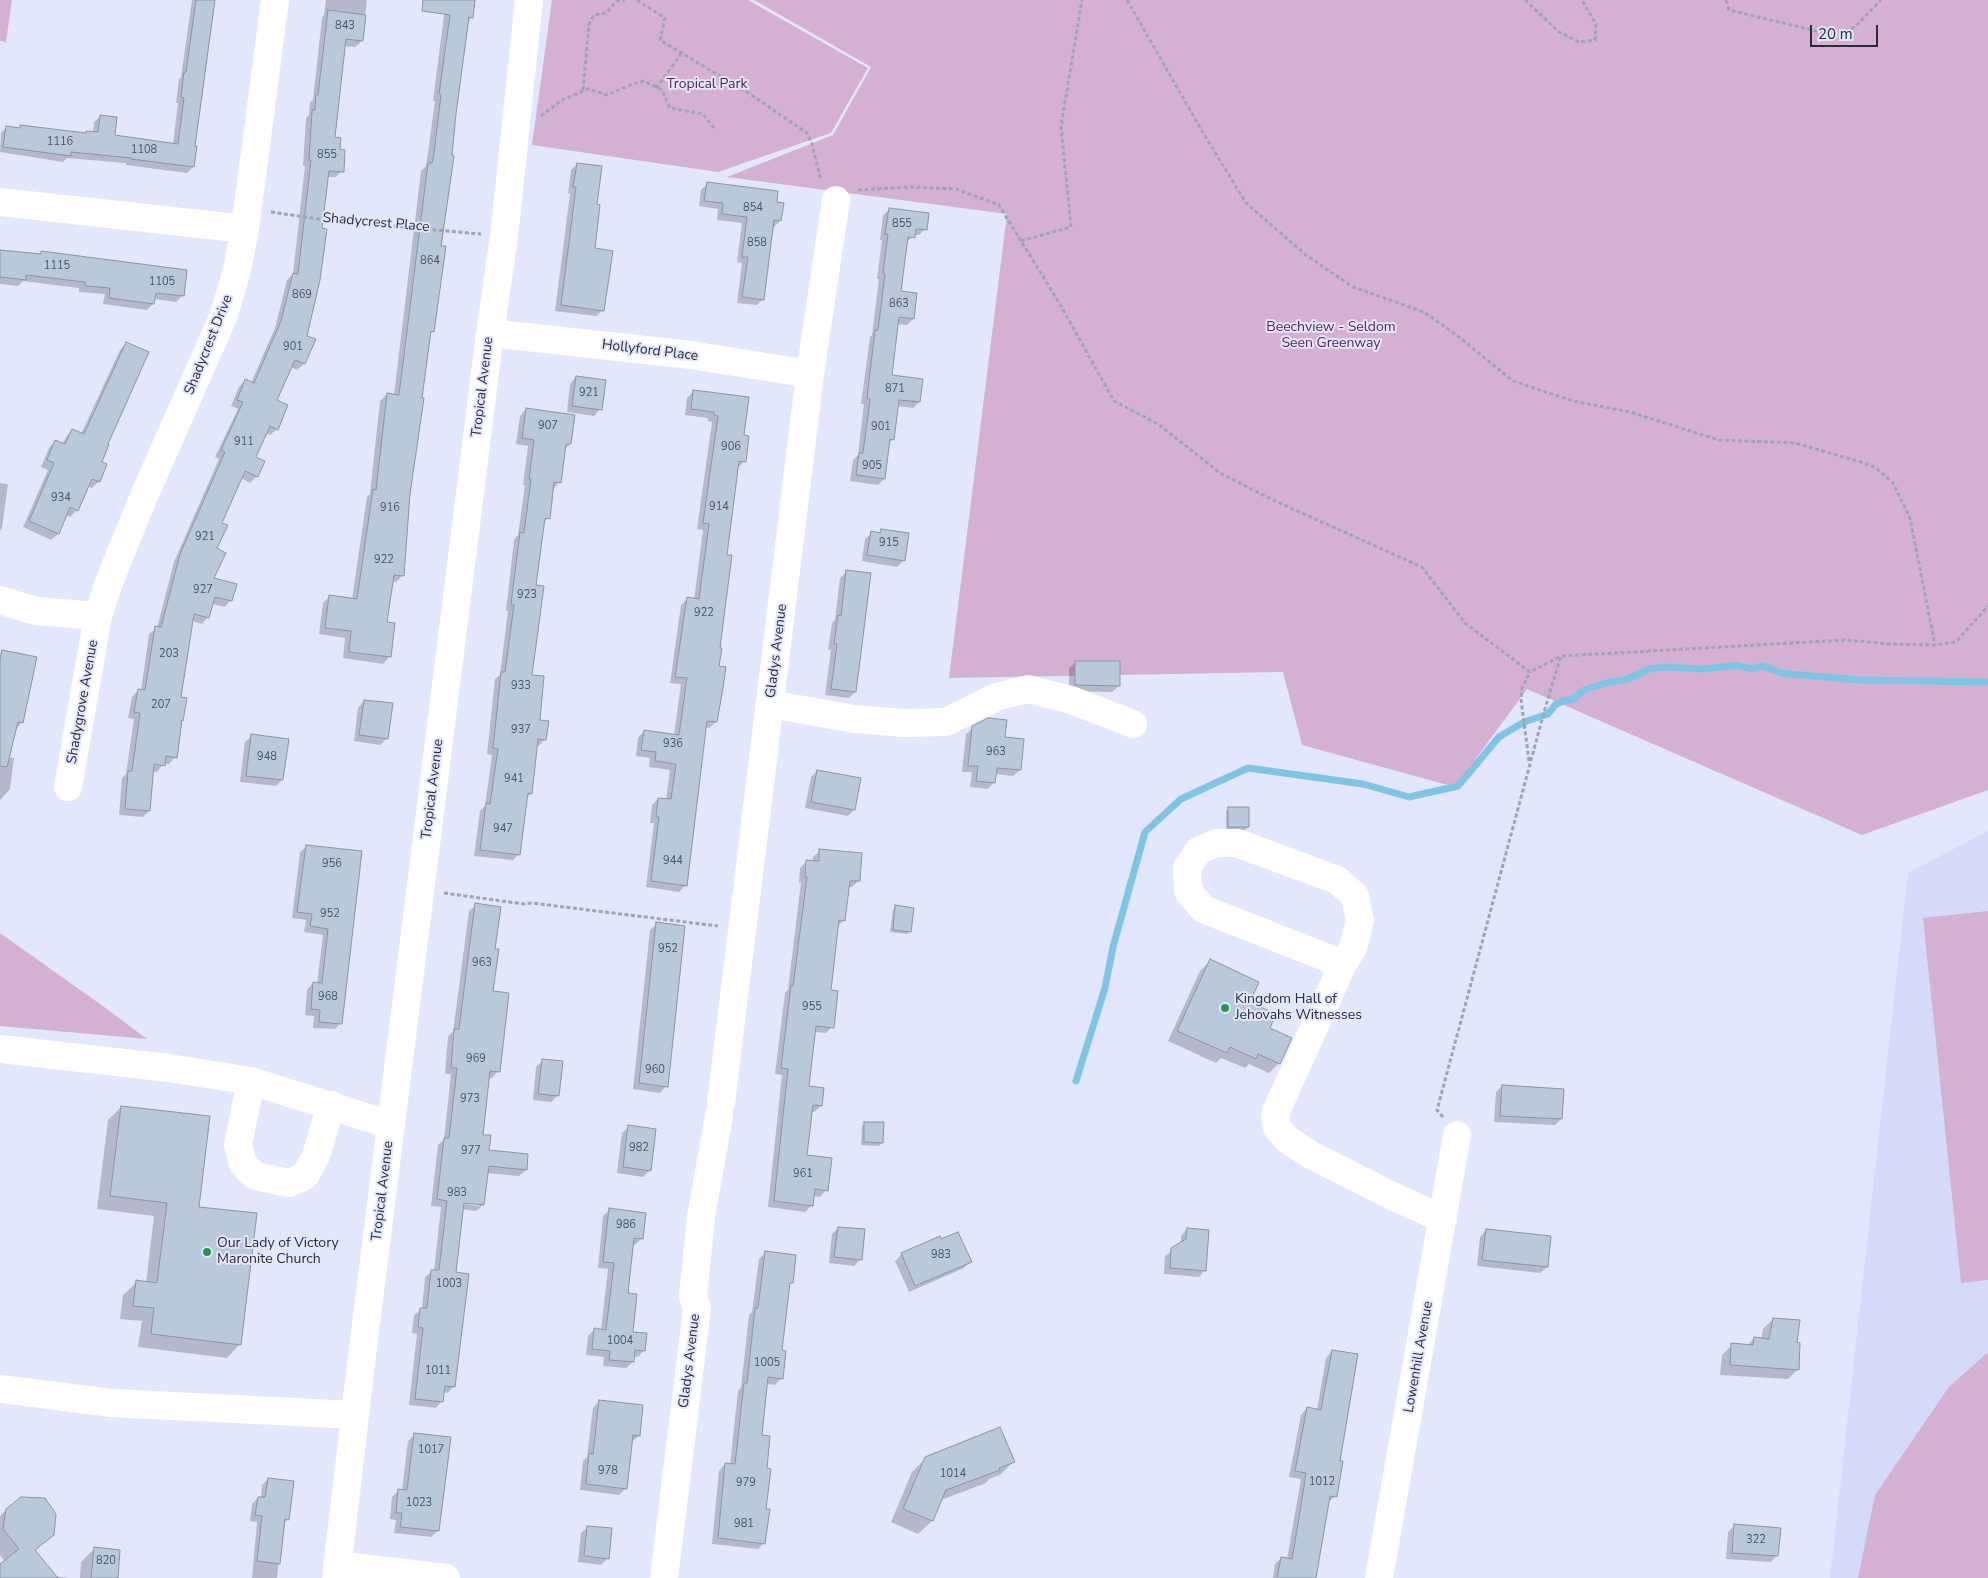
<!DOCTYPE html>
<html>
<head>
<meta charset="utf-8">
<style>
  body { margin:0 }
  #map { position:relative; width:1988px; height:1578px; overflow:hidden; background:#e2e7fd; font-family:"Nunito Sans",sans-serif }
  canvas { display:block }
  .scale { position:absolute; left:1810px; top:25px; width:68px; height:22px; box-sizing:border-box; border:2px solid #2b2c35; border-top:0; padding-left:6px; font-size:15px; line-height:18px; white-space:nowrap; color:#2b2c35; -webkit-text-stroke:4px #e2e7fd; paint-order:stroke }
</style>
</head>
<body>
<div id="map">
<canvas width="1988" height="1578"></canvas>
<div class="scale">20 m</div>
</div>
<script>
const ctx = document.querySelector('canvas').getContext('2d');
ctx.lineJoin = 'round';
function paint(path, color) {
  ctx.fillStyle = color;
  ctx.fill(path, 'evenodd');
}
function shape(rows) {
  const path = new Path2D();
  for (const r of rows) {
    path.moveTo(r[0], r[1]);
    for (let i = 2; i < r.length; i += 2) path.lineTo(r[i], r[i + 1]);
  }
  return path;
}
function stroke(path, color, width, dash) {
  ctx.strokeStyle = color;
  ctx.lineWidth = width;
  ctx.lineCap = dash ? 'butt' : 'round';
  ctx.setLineDash(dash || []);
  ctx.stroke(path);
}
function label(font, color, halo, rows, align = 'center') {
  ctx.font = font + ' "Nunito Sans",sans-serif';
  ctx.lineWidth = 4;
  ctx.setLineDash([]);
  ctx.textBaseline = 'middle';
  ctx.strokeStyle = halo;
  ctx.fillStyle = color;
  for (const [text, x, y, turn = 0] of rows) {
    ctx.save();
    ctx.translate(x, y);
    ctx.rotate((+turn || 0) * Math.PI / 180);
    ctx.textAlign = isNaN(turn) ? turn : align;
    if (halo) ctx.strokeText(text, 0, 0);
    ctx.fillText(text, 0, 0);
    ctx.restore();
  }
}
paint(shape([
  [1988,831,1988,1578,1830,1578,1908,873]
]), '#d4daf7');
paint(shape([
  [0,0,12,0,6,42,0,41],
  [552,0,748,0,868,68,831,133,718,172,532,145],
  [754,0,1988,0,1988,790,1862,835,1527,689,1455,787,1302,745,1283,672,949,678,1007,214,727,177,833,135,871,67],
  [1988,911,1988,1280,1961,1283,1923,918],
  [0,933,107,1009,147,1039,0,1026],
  [1988,1352,1988,1578,1858,1578,1875,1495,1949,1387]
]), '#d4b1d3');
paint(shape([
  [192,0,213,0,202,100,200,102,194,147,193,167,187,173,126,165,126,163,67,158,63,162,0,152,1,133,7,127,19,129,21,126,84,134,87,132,93,132,94,122,100,117,114,137,173,144,178,103,176,103,179,79,181,77],
  [326,0,367,0,362,41,355,47,344,46,334,138,339,150,342,171,336,177,327,177,306,336,314,340,304,364,297,370,291,367,275,401,277,429,270,435,266,433,254,457,257,476,250,483,241,478,221,524,215,549,213,579,231,600,225,607,212,604,208,617,202,624,191,621,180,698,182,720,180,722,175,757,169,764,164,763,157,772,153,771,149,811,143,817,119,815,122,778,126,774,134,719,128,718,132,697,138,690,141,691,149,634,157,628,174,562,219,459,215,457,238,409,231,406,239,387,246,380,251,383,275,328,287,280,293,274,305,166,303,166,306,118,309,115,310,102,313,100,322,18,324,15],
  [446,0,474,0,472,17,467,22,455,114,433,331,429,335,404,546,406,547,403,575,396,582,392,581,386,623,389,657,383,664,343,658,345,638,319,634,323,603,330,596,352,599,367,497,370,494,380,401,387,394,394,395,421,171,426,166,427,160,435,101,433,101],
  [577,164,595,205,593,249,603,310,596,316,555,311,570,194,568,193,571,170],
  [707,184,776,203,780,221,774,227,772,226,763,299,757,305,737,303,742,263,737,262,742,223,717,220,718,209,699,206,701,190],
  [889,209,925,229,919,235,914,235,906,243,900,292,913,319,907,325,897,324,891,376,919,402,913,408,897,406,893,439,888,444,884,479,878,485,850,481,853,460,858,455,864,404,861,404,870,337,872,335,879,279,877,279,882,240,880,240,883,216],
  [0,251,39,255,42,252,186,271,182,296,176,302,154,299,153,304,147,310,103,304,105,294,79,292,79,288,23,281,18,286,0,284],
  [127,343,106,445,100,463,99,481,92,488,88,486,77,510,70,517,66,515,58,534,51,540,23,527,48,470,41,467,49,448,55,441,62,444,66,437,72,430,81,434,120,350],
  [576,377,600,409,594,416,567,412,570,384],
  [694,391,743,436,744,461,738,468,725,556,718,649,716,722,709,728,705,727,685,886,679,892,646,887,654,823,650,823,652,805,658,799,666,800,670,770,649,767,650,758,636,756,638,738,644,731,674,735,681,684,670,683,681,605,687,599,694,600,703,530,697,529,712,422,708,421,708,418,685,415,687,398],
  [526,409,570,444,564,450,559,482,553,489,548,518,543,524,535,586,530,676,538,721,545,739,539,746,536,745,531,793,526,798,519,854,513,860,474,856,480,811,485,806,492,755,487,754,495,679,500,675,508,611,506,611,514,540,518,535,525,485,523,485,528,446,516,444,520,416],
  [0,483,8,484,2,528,0,531],
  [881,530,904,560,897,567,862,561,865,539,872,533,878,534],
  [847,571,855,692,849,698,825,695,831,650,828,650,832,623,835,620,840,578],
  [3,651,22,722,16,729,8,757,14,758,10,789,0,800,0,653],
  [1076,662,1119,686,1112,692,1069,691,1069,668],
  [364,701,387,738,380,745,354,741,358,708],
  [973,728,1004,738,1020,770,1013,776,995,774,994,782,988,789,970,787,972,772,962,772,966,734],
  [252,736,282,780,276,786,240,782,245,742],
  [817,771,854,810,848,816,805,808,811,777],
  [1229,808,1248,827,1245,830,1226,830,1226,811],
  [307,846,361,852,341,1023,335,1029,313,1028,314,1016,305,1015,307,990,313,983,317,984,323,935,304,932,306,920,292,918,300,852],
  [820,851,858,881,852,887,848,887,844,920,837,927,829,991,832,1027,826,1033,814,1032,807,1087,821,1106,814,1112,811,1112,805,1156,826,1190,820,1197,813,1196,812,1205,805,1212,768,1207,782,1075,775,1074,785,993,788,990,796,923,801,883,799,883,800,868,807,861,813,862,813,857],
  [476,905,494,950,492,992,498,1071,492,1078,488,1078,482,1136,488,1151,526,1170,519,1176,487,1173,483,1205,476,1211,462,1209,455,1273,454,1386,448,1393,443,1392,442,1401,436,1408,409,1405,417,1334,412,1333,414,1315,422,1309,425,1277,432,1271,434,1271,441,1207,431,1206,438,1145,444,1140,451,1074,445,1074,448,1036,453,1032,469,911],
  [458,1201,479,1204,479,1206,458,1203],
  [896,907,910,931,907,934,890,932,893,910],
  [657,924,666,1086,660,1093,633,1089,650,930],
  [1210,961,1248,1003,1269,1029,1279,1063,1269,1073,1249,1064,1245,1068,1221,1058,1216,1063,1168,1041,1200,971],
  [543,1060,557,1096,551,1102,533,1100,536,1067],
  [1502,1086,1561,1119,1555,1125,1494,1122,1496,1092],
  [121,1107,198,1208,240,1344,227,1358,138,1347,142,1321,120,1319,123,1295,137,1282,146,1283,154,1216,97,1209,108,1120],
  [865,1123,882,1143,879,1146,861,1145,862,1126],
  [629,1127,650,1170,643,1177,617,1173,622,1133],
  [610,1210,642,1238,635,1245,632,1244,626,1294,631,1333,644,1350,638,1357,633,1356,633,1362,626,1368,603,1366,604,1357,586,1355,588,1336,594,1330,601,1330,608,1269,598,1268,603,1216],
  [838,1228,861,1259,854,1266,829,1263,832,1234],
  [1187,1229,1205,1270,1199,1277,1164,1274,1165,1256,1181,1244,1181,1236],
  [1486,1230,1547,1267,1540,1273,1477,1266,1480,1237],
  [765,1253,791,1283,789,1285,781,1351,782,1378,775,1385,766,1384,761,1436,765,1469,764,1543,758,1549,712,1544,719,1471,725,1464,730,1465,738,1391,741,1387,749,1315,752,1312,759,1259],
  [902,1254,970,1261,964,1268,909,1292,895,1261],
  [1773,1319,1796,1343,1798,1369,1788,1379,1720,1375,1722,1355,1732,1345,1747,1346,1754,1338,1761,1339,1763,1329],
  [1332,1351,1339,1462,1335,1496,1328,1503,1313,1578,1273,1578,1275,1564,1281,1558,1287,1559,1301,1479,1289,1477,1301,1415,1307,1408,1317,1410,1326,1358],
  [599,1401,639,1436,631,1442,626,1488,619,1495,580,1490,583,1461,587,1457,593,1408],
  [414,1435,438,1531,431,1537,394,1533,396,1520,390,1519,392,1497,399,1490,402,1490,408,1441],
  [926,1458,1013,1462,1000,1475,989,1479,986,1483,941,1500,932,1521,918,1534,891,1522,912,1472],
  [268,1479,288,1519,283,1524,277,1578,252,1578,257,1522,250,1521,252,1504,258,1498,261,1498,262,1485],
  [6,1510,53,1534,35,1551,54,1576,70,1578,0,1578,0,1566,5,1562,0,1555,0,1516],
  [1735,1525,1777,1555,1771,1562,1726,1559,1728,1532],
  [588,1527,608,1558,601,1565,578,1562,581,1533],
  [95,1548,117,1576,119,1578,80,1578,81,1562]
]), '#0003');
stroke(shape([
  [1076,1081,1105,988,1113,947,1145,832,1181,799,1248,768,1363,784,1409,797,1458,786,1499,737,1524,722,1548,714,1555,705,1563,701,1573,699,1584,690,1606,683,1628,679,1649,669,1663,667,1705,669,1737,665,1750,669,1763,666,1781,673,1858,680,1988,682]
]), '#7fc4e2', 7);
const building = shape([
  [196,0,215,0,195,146,197,146,194,167,131,159,131,158,71,152,71,156,3,147,6,126,20,128,20,125,86,133,86,131,98,132,100,115,117,117,115,135,178,144,184,98,181,97,184,72,186,72,196,0],
  [423,0,475,0,473,18,469,17,456,114,452,155,454,156,441,246,446,246,434,332,431,331,422,398,424,398,410,494,404,576,394,575,387,622,395,623,391,657,349,652,351,631,325,628,329,595,357,599,373,489,376,490,387,393,399,395,428,163,432,163,434,153,441,95,439,94,450,15,422,11,423,0],
  [328,10,366,15,363,41,346,39,335,137,341,138,340,149,345,150,344,172,329,171,322,228,327,229,320,280,307,336,316,339,305,364,295,360,277,400,288,405,278,430,270,426,256,457,265,461,258,477,245,471,222,523,228,525,217,548,226,553,214,578,237,584,232,601,215,597,209,618,194,614,181,697,187,698,183,721,182,720,177,758,166,756,165,766,154,764,150,811,125,809,128,771,132,771,140,713,134,712,138,689,145,690,155,626,161,627,180,554,225,452,221,450,243,402,237,400,245,379,254,383,281,321,293,273,298,274,311,160,309,160,312,110,315,110,316,95,318,95,328,10],
  [577,163,602,166,597,204,600,205,595,248,613,251,604,311,561,305,576,187,573,187,577,163],
  [707,182,778,191,777,202,784,203,781,221,774,220,764,300,742,297,748,257,742,257,747,217,722,214,723,203,704,201,707,182],
  [889,208,929,213,927,230,916,229,915,238,908,237,901,291,917,293,914,319,899,317,892,375,923,379,920,402,899,400,894,440,890,439,885,479,856,475,859,453,863,453,870,399,867,398,875,330,878,330,885,274,883,273,888,234,885,234,889,208],
  [0,250,41,254,41,251,187,270,184,296,156,293,154,304,109,298,110,288,85,286,85,282,26,275,26,280,0,277,0,250],
  [126,342,149,352,108,444,109,444,102,462,107,464,100,482,92,479,78,511,70,507,59,534,29,521,54,463,47,460,55,440,65,444,72,429,84,434,126,342],
  [576,376,606,380,602,410,572,406,576,376],
  [693,390,749,397,744,435,749,436,746,462,739,461,727,555,732,555,720,648,722,648,719,666,726,667,723,688,717,722,707,721,687,886,651,881,659,817,656,817,658,798,671,799,676,764,655,761,656,752,641,750,644,730,679,735,687,678,675,677,687,597,699,599,709,524,703,523,718,416,714,415,714,412,691,409,693,390],
  [526,408,575,415,571,444,566,444,561,483,554,482,550,519,545,518,536,585,544,586,532,675,544,676,540,720,549,721,546,740,538,739,532,794,528,793,520,855,480,850,486,803,490,804,498,749,493,748,501,672,505,672,514,605,511,604,520,532,524,533,531,479,529,479,534,440,522,438,526,408],
  [881,529,909,533,905,561,867,555,871,531,880,533,881,529],
  [846,570,871,573,856,692,831,689,837,644,834,644,838,615,841,616,846,570],
  [2,650,37,657,23,723,18,722,7,767,0,766,0,660,2,650],
  [1075,661,1120,661,1120,686,1075,685,1075,661],
  [364,700,393,703,388,739,359,735,364,700],
  [988,718,1007,720,1005,737,1024,739,1021,770,997,768,995,783,976,781,978,766,968,766,972,726,988,718],
  [251,734,289,739,283,780,246,776,251,734],
  [817,770,861,778,855,810,811,802,817,770],
  [1228,807,1249,807,1249,827,1228,827,1228,807],
  [306,845,362,851,342,1024,319,1022,320,1010,311,1009,313,982,322,983,328,929,310,926,312,914,297,912,306,845],
  [819,849,862,853,860,881,850,881,845,921,839,920,831,990,838,991,834,1028,816,1026,809,1086,824,1088,822,1106,813,1105,807,1155,832,1158,828,1191,815,1189,813,1206,774,1201,788,1069,781,1068,791,985,793,986,802,916,807,877,805,877,806,860,819,861,819,849],
  [475,903,501,907,495,949,499,949,493,991,509,993,500,1072,490,1071,483,1135,491,1135,489,1150,528,1154,527,1170,489,1166,484,1205,464,1203,456,1272,469,1274,455,1387,445,1386,443,1402,415,1399,423,1328,418,1327,420,1308,427,1308,431,1270,439,1270,447,1201,437,1199,444,1138,449,1138,457,1068,451,1068,454,1029,459,1029,475,903],
  [895,905,914,908,911,932,893,930,895,905],
  [656,922,685,926,668,1087,639,1083,656,922],
  [1210,959,1259,982,1250,1002,1276,1014,1270,1028,1292,1038,1280,1064,1258,1054,1256,1059,1230,1047,1227,1053,1177,1031,1210,959],
  [542,1059,563,1061,559,1096,538,1094,542,1059],
  [1502,1085,1564,1089,1562,1119,1500,1116,1502,1085],
  [121,1106,210,1116,199,1207,257,1213,241,1345,151,1334,154,1308,133,1306,136,1280,157,1283,167,1203,110,1196,121,1106],
  [864,1122,884,1122,883,1143,864,1142,864,1122],
  [628,1125,656,1129,651,1171,623,1167,628,1125],
  [609,1208,646,1213,643,1239,634,1238,628,1293,637,1294,633,1332,647,1333,645,1351,635,1350,634,1362,609,1360,610,1351,592,1349,594,1328,606,1330,614,1263,603,1262,609,1208],
  [838,1227,865,1229,862,1260,834,1257,838,1227],
  [1187,1228,1209,1230,1206,1271,1170,1268,1171,1248,1186,1239,1187,1228],
  [1486,1229,1551,1236,1548,1267,1482,1260,1486,1229],
  [958,1232,972,1262,915,1286,901,1253,940,1236,941,1239,958,1232],
  [765,1251,796,1255,793,1283,790,1283,782,1350,786,1351,783,1379,768,1377,762,1435,770,1436,767,1468,771,1469,766,1509,770,1509,765,1544,718,1538,725,1463,735,1464,744,1383,747,1383,755,1308,758,1308,765,1251],
  [1773,1318,1800,1320,1797,1342,1800,1343,1799,1370,1730,1365,1731,1343,1753,1345,1754,1337,1769,1339,1773,1318],
  [1332,1350,1358,1354,1340,1461,1343,1461,1337,1497,1330,1496,1316,1578,1277,1578,1281,1557,1292,1559,1298,1524,1306,1473,1295,1471,1307,1407,1321,1410,1332,1350],
  [599,1400,643,1405,640,1436,633,1435,627,1489,586,1484,589,1453,593,1454,599,1400],
  [1000,1427,1015,1462,999,1468,1000,1470,946,1490,933,1521,903,1509,925,1457,1000,1427],
  [414,1433,451,1437,439,1531,400,1527,402,1513,396,1513,398,1489,407,1490,414,1433],
  [268,1478,294,1481,289,1520,285,1519,280,1564,257,1561,262,1516,255,1515,258,1497,265,1497,268,1478],
  [21,1497,45,1498,56,1514,54,1535,35,1550,58,1578,0,1578,0,1564,19,1549,3,1529,6,1509,21,1497],
  [1734,1524,1781,1528,1778,1556,1732,1553,1734,1524],
  [587,1526,612,1528,609,1559,584,1556,587,1526],
  [94,1547,120,1550,118,1578,91,1578,94,1547]
]);
paint(building, '#b9c8da');
stroke(building, '#8695a6', 1);
stroke(shape([
  [637,0,665,18,660,40,750,94,807,133,812,144,821,181],
  [1127,0,1202,131,1246,203,1306,255,1353,287,1424,312,1459,337,1513,381,1573,401,1630,412,1719,440,1795,443,1861,462,1876,468,1893,483,1910,518,1935,645],
  [1525,0,1559,32,1579,42,1595,40,1596,24,1582,0],
  [1726,0,1729,10,1833,35,1855,27,1881,0],
  [656,88,682,53],
  [583,90,589,24,594,15,606,13,617,1,625,0],
  [541,116,562,100,588,89,607,95,633,84,644,81,662,90,670,108,703,114,714,128],
  [858,190,911,187,956,189,999,205,1061,306,1114,401,1158,424,1220,473,1273,500,1422,567,1465,623,1530,672,1561,656],
  [271,212,325,220,481,234],
  [1021,241,1071,227,1061,126,1082,0],
  [1529,761,1521,699,1522,688,1530,672],
  [444,893,524,904,532,903,718,926],
  [1443,1117,1437,1110,1544,712,1561,656,1845,640,1891,644,1935,645,1956,642,1988,606]
]), '#9fa3b4', 3, [4, 2.5]);
stroke(shape([
  [0,202,245,229],
  [490,333,691,355,810,374],
  [0,600,36,611,98,616],
  [770,704,854,719,905,723,946,722,996,697,1028,689,1071,700,1133,724],
  [68,787,98,616,109,582,144,496,224,315,237,270,245,229,275,0],
  [1343,964,1203,909,1188,891,1187,868,1198,851,1216,843,1237,843,1337,880,1355,896,1360,921,1353,948,1343,964,1277,1109,1275,1117,1277,1128,1288,1140,1311,1155,1384,1192,1443,1219],
  [0,1049,169,1068,251,1081,391,1125],
  [251,1081,238,1145,243,1164,255,1176,289,1183,305,1176,316,1156,331,1105],
  [721,1103,810,374,836,200],
  [0,1389,112,1403,355,1415],
  [337,1565,446,1578],
  [336,1578,361,1364,490,333,504,237,529,0],
  [664,1578,697,1309,693,1296,701,1217,719,1116],
  [1379,1578,1457,1135]
]), '#fff', 28);
for (const [x, y, r, color] of [
  [1225,1008,5,"#259751"],
  [207,1252,5,"#259751"]
]) {
  const dot = new Path2D();
  dot.arc(x, y, r, 0, 2 * Math.PI);
  ctx.fillStyle = color;
  ctx.fill(dot);
  stroke(dot, '#e2e7fd', 2);
}
label('11px', '#4e535e', null, [
  ["843",345,26],
  ["1116",60,142],
  ["1108",144,150],
  ["855",327,155],
  ["854",753,208],
  ["855",902,224],
  ["858",757,243],
  ["864",430,261],
  ["1115",57,266],
  ["1105",162,282],
  ["869",302,295],
  ["863",899,304],
  ["901",293,347],
  ["871",895,389],
  ["921",589,393],
  ["907",548,426],
  ["901",881,427],
  ["911",244,442],
  ["906",731,447],
  ["905",872,466],
  ["934",61,498],
  ["914",719,507],
  ["916",390,508],
  ["921",205,537],
  ["915",889,543],
  ["922",384,560],
  ["927",203,590],
  ["923",527,595],
  ["922",704,613],
  ["203",169,654],
  ["933",521,686],
  ["207",161,705],
  ["937",521,730],
  ["936",673,744],
  ["963",996,752],
  ["948",267,757],
  ["941",514,779],
  ["947",503,829],
  ["944",673,861],
  ["956",332,864],
  ["952",330,914],
  ["952",668,949],
  ["963",482,963],
  ["968",328,997],
  ["955",812,1007],
  ["969",476,1059],
  ["960",655,1070],
  ["973",470,1099],
  ["982",639,1148],
  ["977",471,1151],
  ["961",803,1174],
  ["983",457,1193],
  ["986",626,1225],
  ["983",941,1255],
  ["1003",449,1284],
  ["1004",620,1341],
  ["1005",767,1363],
  ["1011",438,1371],
  ["1017",431,1450],
  ["978",608,1471],
  ["1014",953,1474],
  ["1012",1322,1482],
  ["979",746,1483],
  ["1023",419,1503],
  ["981",744,1524],
  ["322",1756,1540],
  ["820",106,1561]
]);
label('14px', '#5a235b', '#e2e7fd', [
  ["Tropical Park",707,85],
  ["Beechview - Seldom",1331,328],
  ["Seen Greenway",1331,344]
]);
label('14px', '#2b2c35', '#e2e7fd', [
  ["Shadycrest Place",376,223,5],
  ["Shadycrest Drive",209,345,-68],
  ["Hollyford Place",650,351,7],
  ["Tropical Avenue",483,387,-83],
  ["Gladys Avenue",777,651,-83],
  ["Shadygrove Avenue",83,702,-80],
  ["Tropical Avenue",433,789,-83],
  ["Tropical Avenue",383,1191,-83],
  ["Lowenhill Avenue",1419,1357,-80],
  ["Gladys Avenue",690,1361,-83]
]);
label('14px', '#2b2c35', '#e2e7fd', [
  ["Kingdom Hall of",1235,1000],
  ["Jehovahs Witnesses",1235,1016],
  ["Our Lady of Victory",217,1244],
  ["Maronite Church",217,1260]
], 'left');
</script>
</body>
</html>
